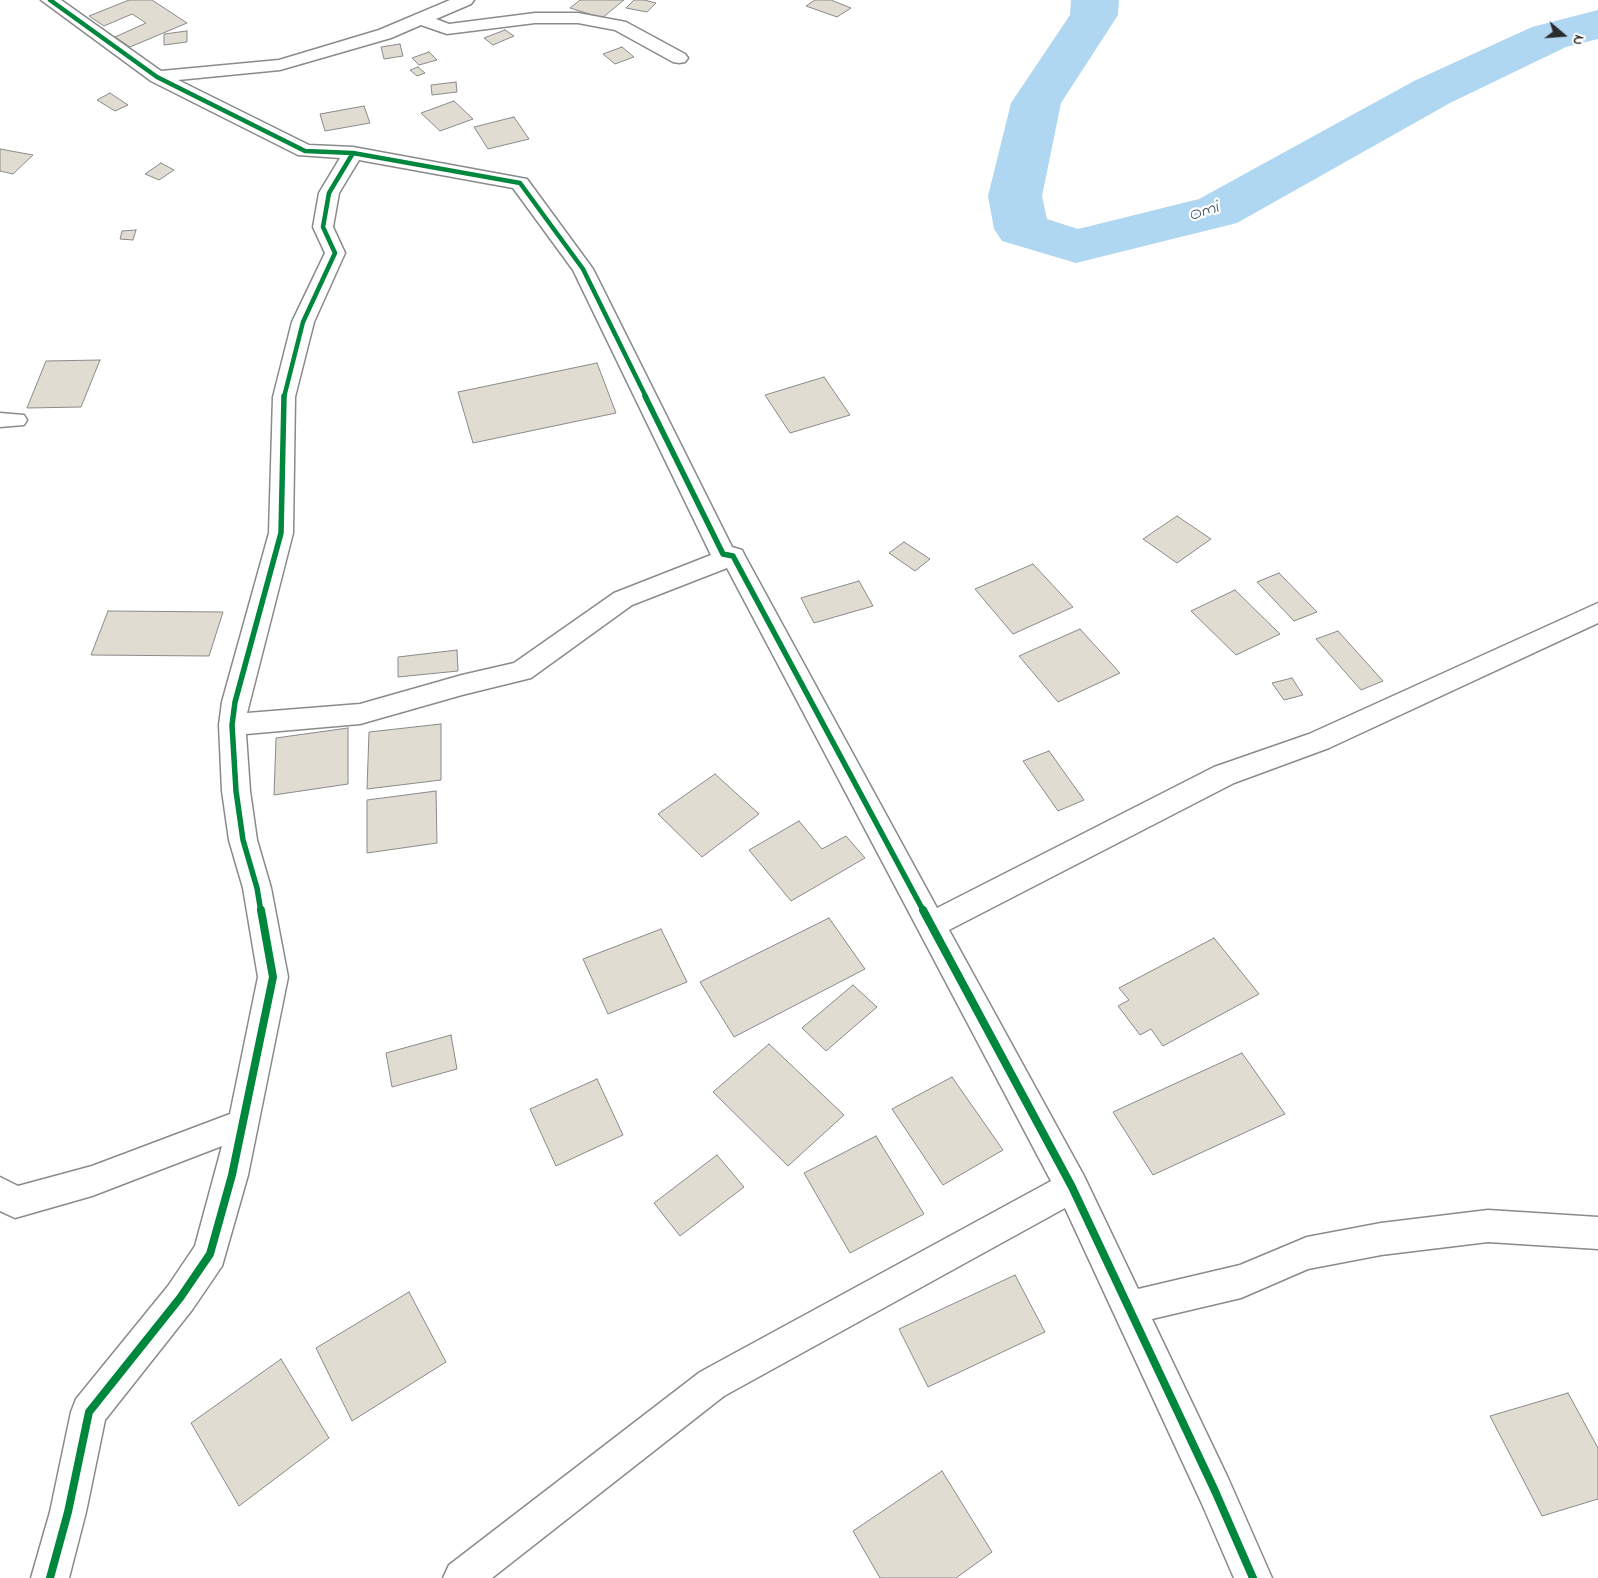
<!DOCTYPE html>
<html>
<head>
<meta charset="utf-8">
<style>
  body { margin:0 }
  #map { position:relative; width:1598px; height:1578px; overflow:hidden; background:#fff; font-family:"Indie Flower",sans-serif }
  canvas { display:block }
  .north { position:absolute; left:1538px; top:10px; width:50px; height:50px; -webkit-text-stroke:4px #fff; paint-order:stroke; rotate:108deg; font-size:14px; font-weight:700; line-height:20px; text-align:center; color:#2b2b2b }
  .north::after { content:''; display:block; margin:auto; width:18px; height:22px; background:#2b2b2b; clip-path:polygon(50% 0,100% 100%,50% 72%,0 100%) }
</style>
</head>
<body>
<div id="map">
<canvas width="1598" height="1578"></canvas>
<div class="north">N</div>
</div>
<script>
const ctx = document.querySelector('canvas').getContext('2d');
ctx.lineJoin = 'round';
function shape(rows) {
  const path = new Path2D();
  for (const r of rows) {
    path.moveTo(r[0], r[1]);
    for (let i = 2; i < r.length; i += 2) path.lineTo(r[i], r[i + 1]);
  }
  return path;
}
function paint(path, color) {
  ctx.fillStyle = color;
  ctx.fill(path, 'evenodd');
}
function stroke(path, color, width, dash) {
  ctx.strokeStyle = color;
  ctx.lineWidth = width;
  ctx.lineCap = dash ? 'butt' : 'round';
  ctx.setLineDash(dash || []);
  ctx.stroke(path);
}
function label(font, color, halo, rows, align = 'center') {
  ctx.font = font + ' "Indie Flower",sans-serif';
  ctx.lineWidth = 4.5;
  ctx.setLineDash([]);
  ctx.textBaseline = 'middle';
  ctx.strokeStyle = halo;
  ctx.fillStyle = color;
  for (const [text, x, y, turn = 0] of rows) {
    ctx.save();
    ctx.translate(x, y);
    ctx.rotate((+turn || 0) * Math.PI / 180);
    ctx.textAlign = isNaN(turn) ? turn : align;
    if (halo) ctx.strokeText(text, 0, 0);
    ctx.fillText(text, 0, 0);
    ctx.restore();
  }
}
paint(shape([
  [1071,0,1119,0,1118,15,1061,103,1042,196,1047,219,1078,229,1199,199,1414,81,1532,27,1598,10,1598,39,1566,47,1450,103,1237,223,1076,263,1002,241,994,229,988,196,1011,103,1070,15,1071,0]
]), '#b0d7f2');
const building = shape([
  [129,0,152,0,187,23,130,47,115,37,146,23,132,14,104,26,89,16,129,0],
  [580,0,624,0,602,18,570,8,580,0],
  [634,0,644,0,656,3,647,12,626,8,634,0],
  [815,0,831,0,851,8,837,17,806,6,815,0],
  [505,30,514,36,493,45,484,38,505,30],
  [187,31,187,42,164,45,164,34,187,31],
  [400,44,403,56,384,59,381,47,400,44],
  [622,47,634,57,615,64,603,54,622,47],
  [429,52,437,60,419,65,412,58,429,52],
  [418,67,425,73,417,76,410,70,418,67],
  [456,82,457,92,432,95,431,85,456,82],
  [110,93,128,105,115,111,97,100,110,93],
  [454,101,473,119,440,131,421,113,454,101],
  [364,106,370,123,325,131,320,114,364,106],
  [514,117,529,139,488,149,474,127,514,117],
  [0,149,33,155,13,174,0,171,0,149],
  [161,163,174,170,159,180,145,174,161,163],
  [136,230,133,240,120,239,122,231,136,230],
  [100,360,81,407,27,408,46,361,100,360],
  [597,363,616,413,473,443,458,392,597,363],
  [824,377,850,415,790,433,765,395,824,377],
  [1177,516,1211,539,1177,563,1143,539,1177,516],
  [904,542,930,559,915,571,889,553,904,542],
  [1033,564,1073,607,1013,634,975,589,1033,564],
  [1279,573,1317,612,1294,621,1257,582,1279,573],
  [859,581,873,606,814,623,801,598,859,581],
  [1235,590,1280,634,1236,655,1191,611,1235,590],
  [108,611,223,612,209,656,91,655,108,611],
  [1080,629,1120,673,1058,702,1019,656,1080,629],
  [1338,631,1383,681,1361,690,1316,639,1338,631],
  [457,650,458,671,398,677,398,657,457,650],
  [1292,678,1303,695,1284,700,1272,683,1292,678],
  [441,724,441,780,367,789,369,732,441,724],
  [348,728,348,784,274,795,276,738,348,728],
  [1049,751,1084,800,1058,811,1023,761,1049,751],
  [715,774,759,814,702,857,658,814,715,774],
  [436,791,437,843,367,853,367,800,436,791],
  [799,821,822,849,846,836,865,858,791,901,749,850,799,821],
  [829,918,865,969,734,1037,700,982,829,918],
  [661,929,687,982,608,1014,583,959,661,929],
  [1214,938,1259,994,1163,1046,1151,1029,1140,1035,1118,1006,1129,1000,1119,988,1214,938],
  [853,985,877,1007,826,1051,802,1028,853,985],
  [451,1035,457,1069,392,1087,386,1053,451,1035],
  [769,1044,844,1115,788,1166,713,1092,769,1044],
  [1242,1053,1285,1114,1153,1175,1113,1112,1242,1053],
  [952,1077,1003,1150,943,1185,892,1109,952,1077],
  [597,1079,623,1135,556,1166,530,1109,597,1079],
  [876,1136,924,1214,850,1253,804,1173,876,1136],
  [717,1155,744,1187,680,1236,654,1203,717,1155],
  [1015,1275,1045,1332,928,1387,899,1329,1015,1275],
  [409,1292,446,1362,352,1421,316,1348,409,1292],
  [281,1359,329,1438,239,1506,191,1423,281,1359],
  [1568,1393,1598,1448,1598,1499,1542,1516,1490,1416,1568,1393],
  [942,1471,992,1552,956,1578,880,1578,853,1531,942,1471]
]);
paint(building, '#e0dcd2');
stroke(building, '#8a8a8a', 1);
const minor = shape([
  [41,0,61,0,161,71,279,60,379,30,450,0,474,0,471,4,436,19,449,24,535,13,578,13,626,22,685,54,688,58,685,62,679,63,673,62,615,30,578,23,535,23,447,34,421,25,391,38,280,70,178,80,309,145,353,147,527,179,593,269,732,547,742,550,745,556,937,908,1214,767,1309,734,1598,603,1598,623,1329,748,1234,783,949,930,1084,1176,1138,1289,1240,1265,1307,1237,1381,1223,1488,1210,1598,1217,1598,1249,1488,1242,1381,1255,1308,1269,1241,1298,1152,1319,1228,1478,1272,1578,1234,1578,1202,1504,1065,1208,724,1396,492,1578,443,1578,449,1565,700,1372,1051,1181,727,568,632,605,531,678,462,695,360,724,246,734,250,791,257,840,271,888,288,977,248,1175,222,1266,192,1310,105,1420,86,1512,69,1578,31,1578,50,1512,71,1412,76,1399,168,1286,195,1246,222,1146,92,1196,15,1218,0,1211,0,1177,18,1186,92,1166,230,1114,258,977,243,888,229,840,222,791,219,725,222,702,269,533,273,397,292,322,325,253,313,227,319,193,340,158,298,155,151,81,41,0],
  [359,160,513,188,573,270,711,555,614,593,514,663,462,675,360,704,247,713,293,533,295,397,314,322,345,253,333,227,339,193,359,160],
  [0,413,24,415,27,420,24,425,0,427,0,413]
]);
stroke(minor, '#8a8a8a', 3);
paint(minor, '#fff');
stroke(shape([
  [50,0,157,77,305,151,353,153,520,183,583,269,646,397],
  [284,397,303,322,335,253,323,227,329,193,353,153]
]), '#00873e', 4.5);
stroke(shape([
  [645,396,723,554,733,556,924,912],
  [261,912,257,888,243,840,236,791,232,725,235,702,281,533,284,396]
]), '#00873e', 5.5);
stroke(shape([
  [923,910,1072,1187,1215,1491,1253,1578],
  [50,1578,68,1512,89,1412,180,1298,210,1254,232,1175,273,977,261,910]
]), '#00873e', 8);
label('italic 19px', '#495a65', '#fff', [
  ["Omi",1204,213,-17]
]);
</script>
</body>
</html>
